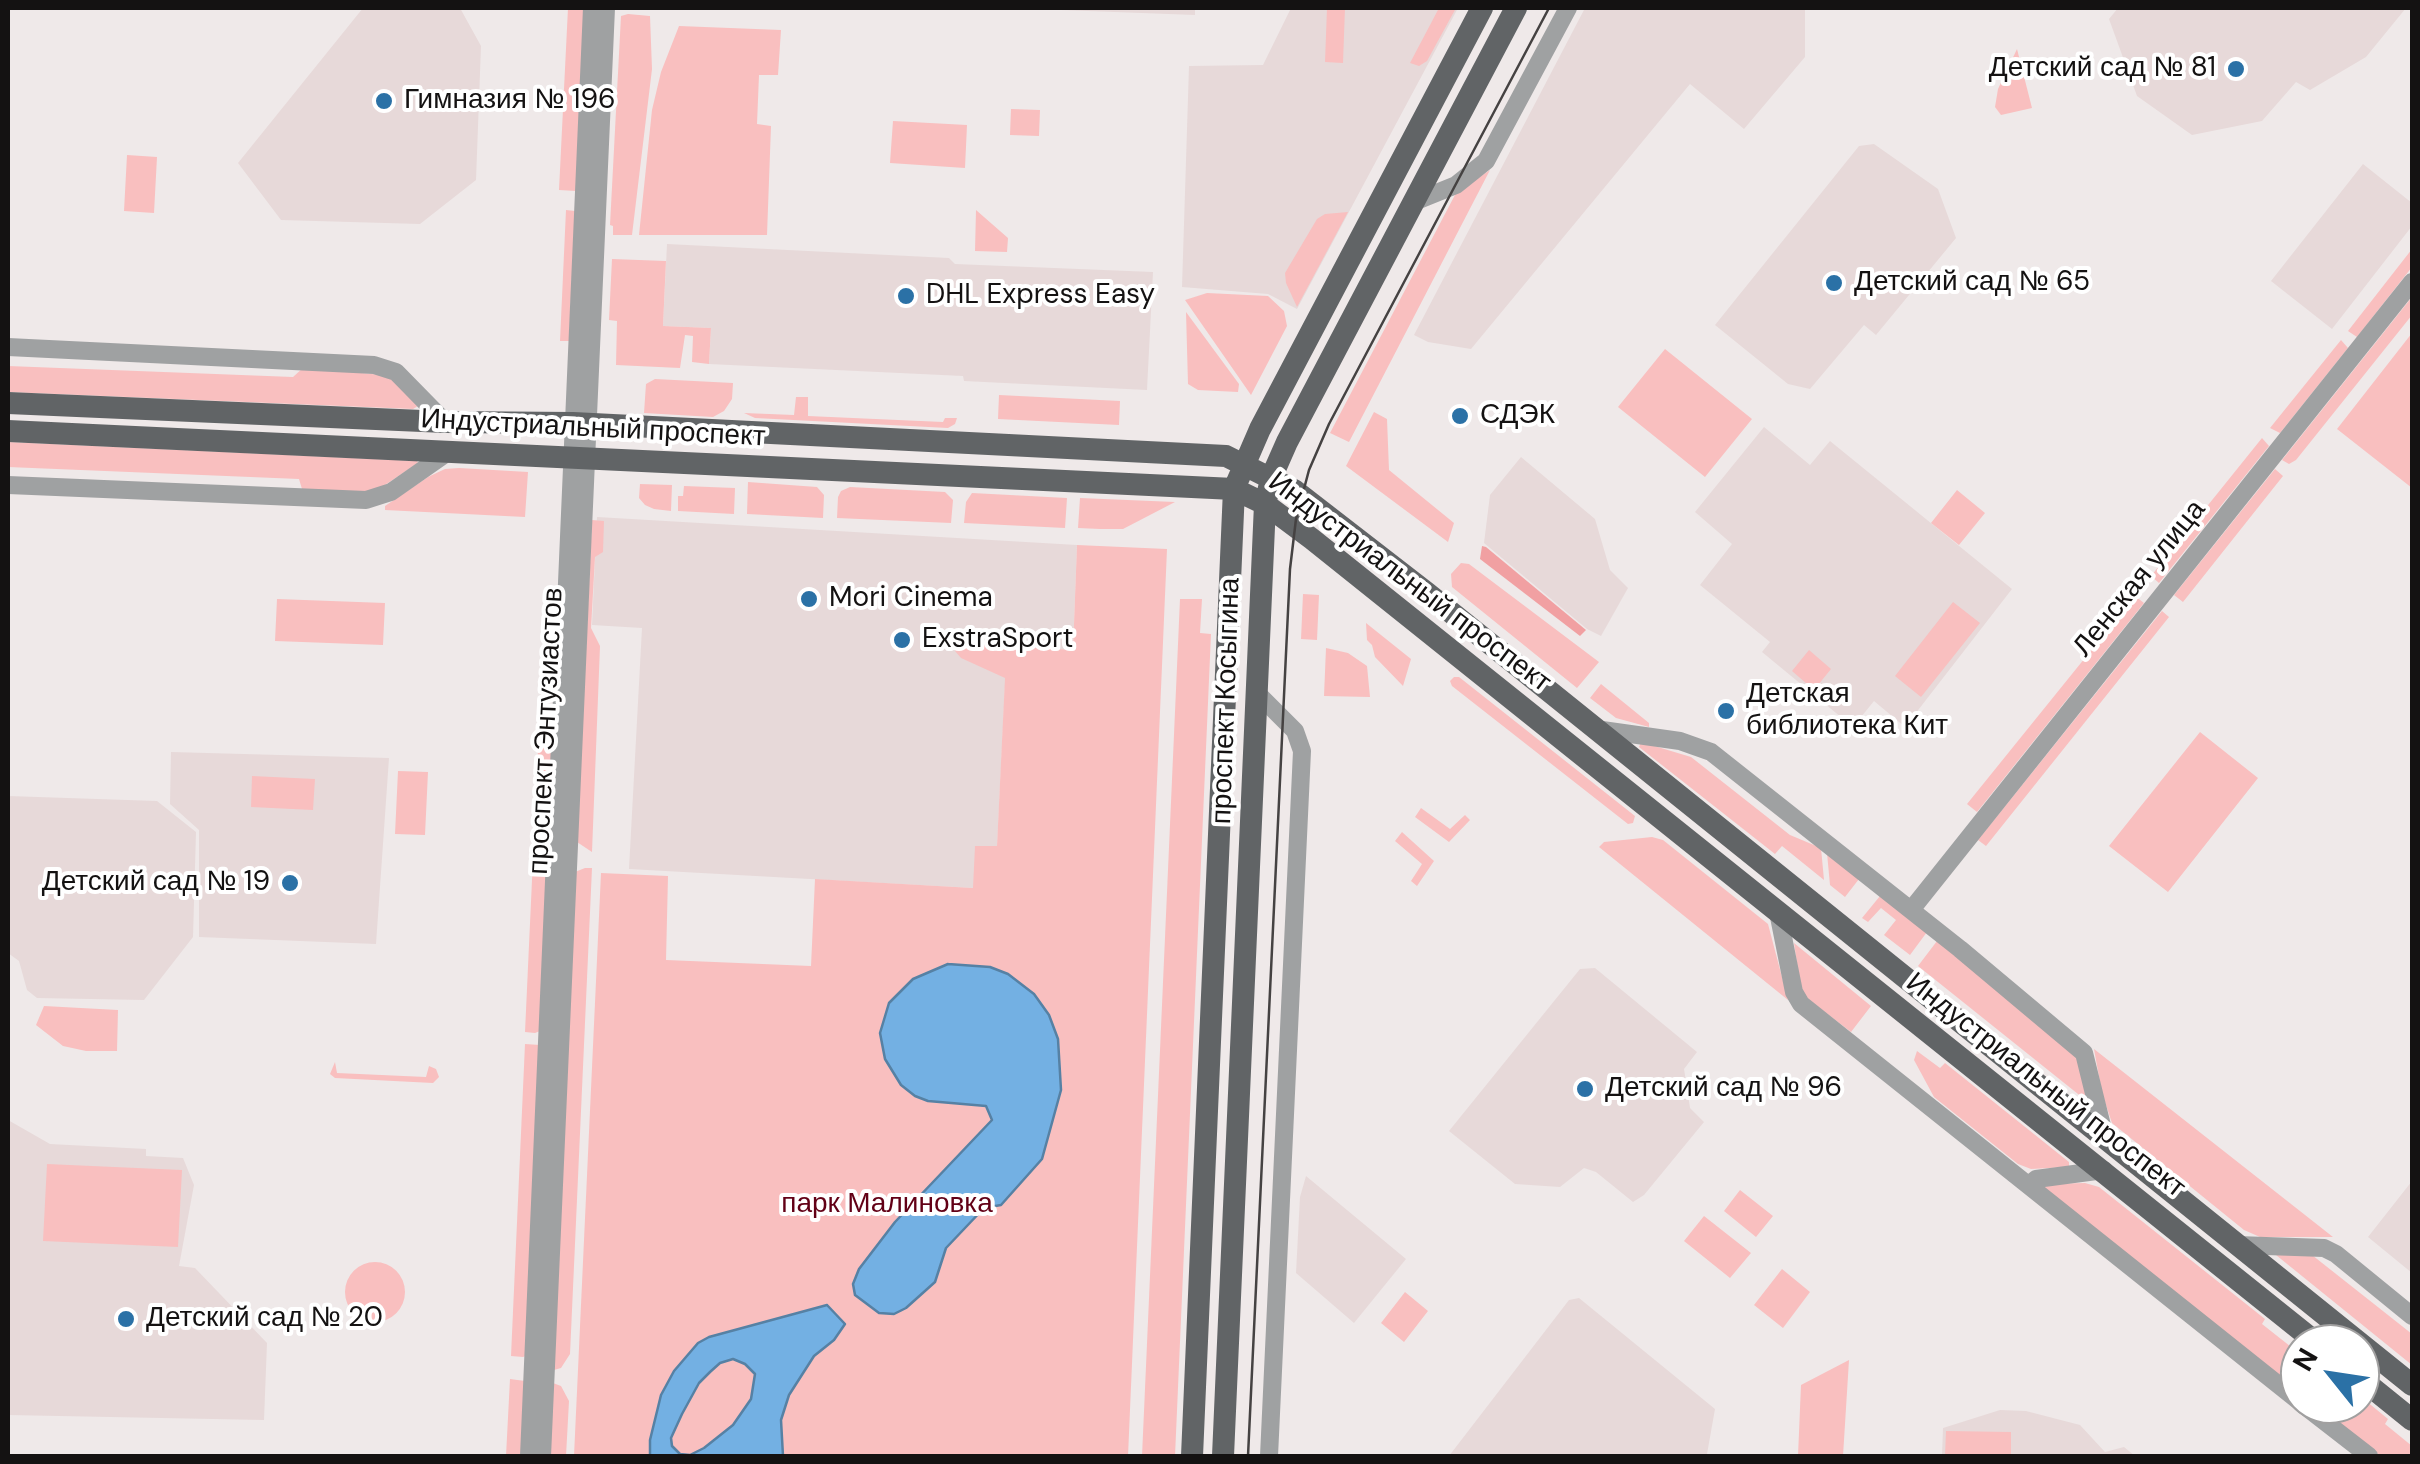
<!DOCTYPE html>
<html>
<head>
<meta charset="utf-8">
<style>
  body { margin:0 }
  #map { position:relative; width:2420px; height:1464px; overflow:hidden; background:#efe9e9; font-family:"DM Sans",sans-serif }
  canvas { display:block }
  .frame { position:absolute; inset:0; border:10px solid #141212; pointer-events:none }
  .north { position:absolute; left:2280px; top:1324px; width:100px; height:100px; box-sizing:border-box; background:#fff; border:2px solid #a1a0a0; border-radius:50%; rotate:300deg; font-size:28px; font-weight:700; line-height:40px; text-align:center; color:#141212 }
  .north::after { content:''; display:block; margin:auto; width:35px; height:45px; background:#2b71a6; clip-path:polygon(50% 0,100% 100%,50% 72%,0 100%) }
</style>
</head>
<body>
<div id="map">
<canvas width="2420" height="1464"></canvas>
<div class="frame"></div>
<div class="north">N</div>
</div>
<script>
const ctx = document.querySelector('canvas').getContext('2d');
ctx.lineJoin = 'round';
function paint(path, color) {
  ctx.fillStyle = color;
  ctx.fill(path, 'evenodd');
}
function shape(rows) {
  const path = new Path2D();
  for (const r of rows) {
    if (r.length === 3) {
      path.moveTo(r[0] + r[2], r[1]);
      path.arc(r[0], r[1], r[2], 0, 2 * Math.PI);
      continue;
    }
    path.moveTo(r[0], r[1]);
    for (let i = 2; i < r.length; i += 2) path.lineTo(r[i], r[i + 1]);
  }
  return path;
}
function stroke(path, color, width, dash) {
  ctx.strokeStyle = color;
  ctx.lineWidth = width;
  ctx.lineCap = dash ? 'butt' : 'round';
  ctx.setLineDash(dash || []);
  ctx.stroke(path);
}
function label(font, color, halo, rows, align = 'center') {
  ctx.font = font + ' "DM Sans",sans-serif';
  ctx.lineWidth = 8;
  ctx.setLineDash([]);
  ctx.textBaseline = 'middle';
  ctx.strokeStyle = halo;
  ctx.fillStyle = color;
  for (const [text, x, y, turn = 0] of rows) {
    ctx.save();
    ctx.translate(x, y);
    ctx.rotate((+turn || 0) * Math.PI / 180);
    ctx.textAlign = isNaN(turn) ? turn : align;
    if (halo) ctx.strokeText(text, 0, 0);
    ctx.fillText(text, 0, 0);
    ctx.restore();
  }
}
paint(shape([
  [363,8,460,8,481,46,476,180,420,224,281,220,238,163],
  [1008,8,1195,8,1195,15],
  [1291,8,1458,8,1297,309,1268,294,1182,287,1189,66,1263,65],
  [1585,8,1805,8,1805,57,1744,129,1690,84,1471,349,1428,342,1414,335],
  [2118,8,2406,8,2366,57,2310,90,2296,82,2262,121,2192,135,2137,96,2109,19],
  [1874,144,1938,189,1956,238,1876,335,1864,325,1810,389,1788,384,1715,325,1859,146],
  [2363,164,2412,203,2412,226,2332,329,2271,281],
  [667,244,949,258,955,264,1153,272,1147,390,964,381,963,376,709,364,711,328,663,326],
  [1764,427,1810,465,1830,441,2012,589,1905,727,1874,701,1853,727,1762,652,1770,642,1700,585,1732,544,1695,512],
  [1521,457,1595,519,1610,570,1628,588,1601,636,1587,629,1484,543,1490,495],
  [597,517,1077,545,1073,650,1007,647,997,847,973,888,629,869,642,628,592,625],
  [171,752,389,758,376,944,199,937,199,830,170,804],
  [8,796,157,801,196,832,193,937,144,1000,37,998,27,990,19,961,8,953],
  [1595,968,1697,1052,1684,1069,1690,1108,1704,1122,1644,1195,1633,1202,1596,1172,1584,1168,1560,1187,1515,1184,1449,1131,1580,969],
  [8,1120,50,1144,146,1149,146,1156,183,1158,194,1185,179,1266,195,1268,267,1343,264,1420,8,1415],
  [1306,1176,1406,1259,1354,1323,1296,1273,1300,1197],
  [2412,1181,2412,1273,2368,1237],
  [1579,1298,1715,1409,1707,1454,1449,1456,1569,1300],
  [2000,1410,2026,1411,2080,1425,2105,1452,2124,1447,2135,1456,1942,1456,1943,1428]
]), '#e7d9d9');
paint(shape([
  [568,8,585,8,576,191,559,190],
  [1327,8,1345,8,1343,63,1325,62],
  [1439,8,1456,8,1427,61,1419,66,1410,63],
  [628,14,650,16,652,69,632,235,613,235,613,226,610,225,621,16],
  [679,26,781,30,778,75,759,75,757,124,771,126,767,235,639,235,652,110,661,72],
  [2017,49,2032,108,2001,115,1995,107,1998,89],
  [1011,109,1040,110,1039,136,1010,135],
  [893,121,967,125,965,168,890,163],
  [127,155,157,157,154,213,124,211],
  [1490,170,1349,442,1330,433,1456,193],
  [566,210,575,211,569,341,560,341],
  [976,210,1008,238,1007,252,975,251],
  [1348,212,1297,307,1286,283,1285,273,1317,219,1325,214],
  [2412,249,2412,267,2357,337,2348,331],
  [612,259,666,261,663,326,711,328,709,364,692,362,693,336,685,335,680,368,616,365,617,321,609,320],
  [1207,293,1268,296,1284,311,1287,326,1251,395,1185,300],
  [2412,297,2412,315,2296,460,2289,464,2282,460],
  [1186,312,1239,384,1238,392,1198,390,1188,384],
  [2412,333,2412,488,2337,429],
  [2341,340,2348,348,2280,433,2270,428],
  [1665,349,1752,419,1705,477,1618,407],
  [8,366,293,377,304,367,391,376,418,406,413,409,8,392],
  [655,379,733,383,732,399,724,411,713,417,644,413,646,384],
  [999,395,1120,401,1119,425,998,419],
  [796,397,808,397,808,416,943,422,945,418,957,418,955,424,948,428,755,418,744,413,794,415],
  [1374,412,1387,419,1389,470,1454,523,1448,542,1346,466],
  [2262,438,2269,446,2159,583,2151,576],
  [8,442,417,461,418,463,373,493,302,489,299,479,8,467],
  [459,468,528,472,525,517,385,510,385,506,428,477,445,469],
  [2275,469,2283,476,2183,602,2174,595],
  [748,482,817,487,824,495,823,518,747,514],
  [640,484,672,485,671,511,654,509,645,505,639,498],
  [684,486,735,488,734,514,678,511,678,496,683,496],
  [850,487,945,492,953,500,951,523,837,518,838,497,841,491],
  [1957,490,1985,513,1959,545,1931,523],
  [972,493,1067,498,1065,528,964,523,966,502],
  [1080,498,1175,502,1123,529,1100,529,1078,528],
  [592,520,604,521,603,552,595,557,591,628,600,646,592,852,577,842],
  [1077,545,1167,549,1128,1456,574,1456,601,873,668,876,666,960,811,966,815,879,973,888,975,846,997,846,1005,678,961,658,955,651,955,643,1073,650],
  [1461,563,1469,564,1599,662,1577,688,1452,587,1451,574],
  [1303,594,1319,595,1317,640,1301,639],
  [2135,596,2144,603,1977,812,1967,804],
  [277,599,385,603,383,645,275,641],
  [1180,599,1202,599,1200,633,1211,634,1175,1456,1142,1456],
  [1953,602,1980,623,1921,697,1895,676],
  [2162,611,2169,617,1986,846,1978,840],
  [1366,623,1411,659,1403,686,1375,657,1372,645,1367,640],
  [544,628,558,628,555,693,541,693],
  [1326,648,1348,653,1367,666,1370,697,1324,696],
  [1809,650,1831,669,1814,690,1792,671],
  [1454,677,1459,677,1635,816,1633,823,1628,824,1452,686,1450,681],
  [1601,684,1649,723,1649,727,1616,718,1590,698],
  [540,706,555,707,540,1031,535,1033,525,1032],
  [2200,732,2258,778,2168,892,2109,846],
  [1641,742,1691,757,1790,835,1821,848,1824,880,1782,846,1775,854,1639,747],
  [398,771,428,772,425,835,395,834],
  [252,776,315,779,313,810,251,807],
  [1421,808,1450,829,1465,815,1470,820,1449,842,1415,817],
  [1402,832,1434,861,1417,886,1411,881,1422,864,1395,841],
  [1652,837,1663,840,1768,924,1788,1000,1599,847,1604,842],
  [1827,853,1859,879,1845,897,1830,885],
  [585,868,592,868,570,1354,561,1368,554,1370,575,872],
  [1880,896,1927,932,1910,955,1884,935,1896,920,1881,908,1868,922,1862,918],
  [1937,941,2078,1056,2088,1102,1918,966],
  [1794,943,1871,1006,1851,1032,1809,1000,1801,990],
  [44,1006,118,1010,117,1051,86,1051,63,1046,36,1025],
  [525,1044,540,1045,526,1356,523,1357,511,1356],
  [2094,1049,2333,1237,2260,1237,2244,1230,2112,1123,2102,1093],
  [1917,1051,1940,1068,1945,1063,2069,1162,2069,1167,2031,1169,2018,1164,1934,1097,1914,1060],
  [335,1062,337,1073,426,1077,429,1066,436,1069,439,1077,433,1083,335,1078,330,1074],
  [47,1164,182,1170,178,1247,43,1241],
  [2085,1183,2099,1187,2265,1319,2262,1324,2300,1354,2300,1393,2044,1188,2047,1184],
  [1740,1190,1773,1216,1756,1237,1724,1211],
  [1704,1216,1751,1253,1730,1278,1684,1241],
  [2276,1255,2312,1255,2412,1334,2412,1365],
  [375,1292,30],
  [1782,1269,1810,1292,1783,1328,1754,1305],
  [1405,1292,1428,1311,1404,1342,1381,1323],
  [1849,1360,1843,1456,1798,1456,1801,1385],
  [510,1379,525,1381,522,1456,506,1456],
  [553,1383,561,1386,569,1401,566,1456,550,1456],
  [2360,1396,2388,1419,2385,1424,2412,1446,2412,1456,2378,1454,2314,1404,2360,1404],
  [1946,1431,2011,1432,2011,1456,1945,1456]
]), '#f9bfbf');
paint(shape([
  [1482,546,1486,547,1586,630,1580,636,1480,559]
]), '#f1a0a2');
const water = shape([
  [948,964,990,967,1008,974,1034,994,1049,1015,1058,1039,1061,1090,1042,1159,1001,1205,984,1208,946,1248,935,1282,906,1308,894,1314,879,1313,855,1295,853,1284,859,1269,895,1222,992,1120,986,1106,928,1101,915,1096,901,1085,885,1059,880,1033,889,1003,913,979,948,964],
  [827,1305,845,1324,834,1340,814,1356,789,1395,781,1420,783,1456,650,1456,650,1440,661,1395,674,1371,698,1343,709,1337,827,1305],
  [733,1359,745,1364,755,1374,751,1399,733,1425,704,1448,690,1455,680,1454,672,1446,671,1438,682,1414,699,1383,710,1372,720,1363,733,1359]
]);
paint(water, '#73b0e3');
stroke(water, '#5681a4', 2.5);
stroke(shape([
  [1414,202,1456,185,1486,161,1568,8],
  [8,347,374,365,396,372,445,422],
  [8,485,366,500,391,492,451,450],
  [1259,695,1295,731,1302,751,1269,1456],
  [1595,729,1680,741,1711,752,1960,949,2084,1053,2105,1138],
  [1911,910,2412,282],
  [1778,912,1794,992,1801,1004,2300,1402],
  [2029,1185,2036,1179,2104,1170],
  [2237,1245,2324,1248,2336,1254,2412,1316],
  [2302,1404,2369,1456],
  [529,1456,592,8],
  [542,1456,606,8]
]), '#9fa1a2', 18);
stroke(shape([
  [8,403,445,422,573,423,1226,456,1294,490,1427,593,2412,1385],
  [8,431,1234,489,1265,504,1312,539,2318,1344],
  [2360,1378,2412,1420],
  [1192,1456,1234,489,1260,429,1482,8],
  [1223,1456,1265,504,1272,476,1287,442,1516,8]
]), '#616466', 22);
stroke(shape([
  [1248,1456,1290,569,1296,519,1309,470,1329,424,1549,8]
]), '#454242', 2.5);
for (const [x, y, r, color] of [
  [2236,69,10,"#2b71a6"],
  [384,101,10,"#2b71a6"],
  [1834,283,10,"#2b71a6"],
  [906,296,10,"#2b71a6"],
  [1460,416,10,"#2b71a6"],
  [809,599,10,"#2b71a6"],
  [902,640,10,"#2b71a6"],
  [1726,711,10,"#2b71a6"],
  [290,883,10,"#2b71a6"],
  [1585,1089,10,"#2b71a6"],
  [126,1319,10,"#2b71a6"]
]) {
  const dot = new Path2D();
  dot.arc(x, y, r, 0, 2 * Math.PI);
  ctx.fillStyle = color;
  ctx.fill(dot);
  stroke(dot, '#fff', 4);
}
label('28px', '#141212', '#fff', [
  ["Детский сад № 81",2216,69,"right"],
  ["Гимназия № 196",404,101],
  ["Детский сад № 65",1854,283],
  ["DHL Express Easy",926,296],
  ["СДЭК",1480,416],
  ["Mori Cinema",829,599],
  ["ExstraSport",922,640],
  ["Детская",1746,695],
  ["библиотека Кит",1746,727],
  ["Детский сад № 19",270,883,"right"],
  ["Детский сад № 96",1605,1089],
  ["Детский сад № 20",146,1319]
], 'left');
label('28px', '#141212', '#fff', [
  ["Индустриальный проспект",593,429,3],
  ["Ленская улица",2140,579,-51],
  ["Индустриальный проспект",1409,583,37],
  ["проспект Косыгина",1227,701,-88],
  ["проспект Энтузиастов",547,731,-87],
  ["Индустриальный проспект",2045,1086,38]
]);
label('28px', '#620016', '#fff', [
  ["парк Малиновка",887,1205]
]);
</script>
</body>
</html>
